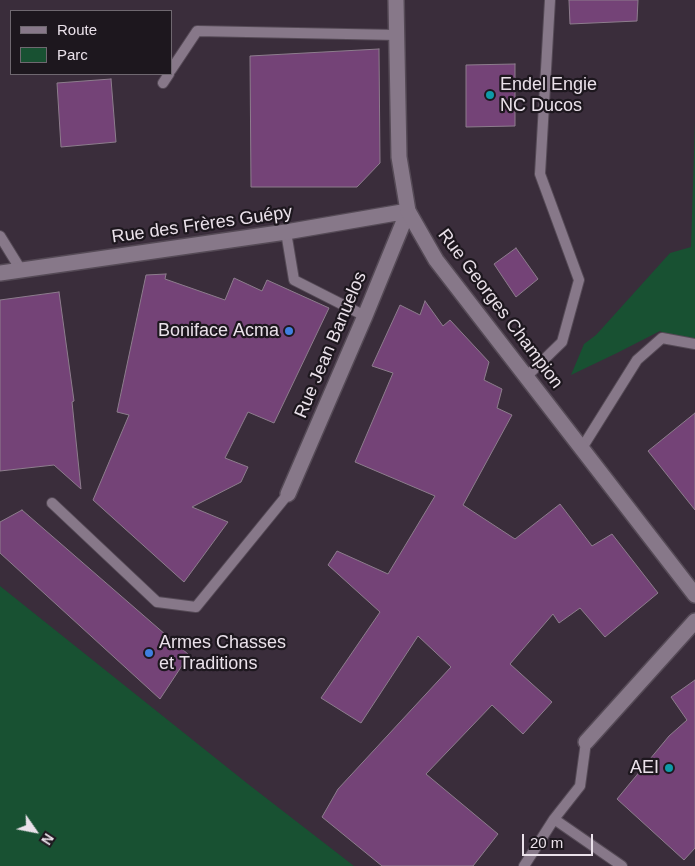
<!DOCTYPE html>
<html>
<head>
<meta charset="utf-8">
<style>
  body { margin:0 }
  #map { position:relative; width:695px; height:866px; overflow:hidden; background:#3a2d3b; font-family:Arial,sans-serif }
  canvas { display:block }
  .legend { position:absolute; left:10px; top:10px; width:162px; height:65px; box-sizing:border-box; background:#1d171e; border:1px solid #6f6870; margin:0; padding:6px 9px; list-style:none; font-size:15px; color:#eae1ea }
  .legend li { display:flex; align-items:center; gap:10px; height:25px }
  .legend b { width:25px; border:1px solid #6f6870 }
  .north { position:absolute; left:10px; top:806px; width:50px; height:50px; -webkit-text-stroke:4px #1d171e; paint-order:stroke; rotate:123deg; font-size:14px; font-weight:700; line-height:20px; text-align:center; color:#eae1ea }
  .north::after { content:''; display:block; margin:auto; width:18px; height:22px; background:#eae1ea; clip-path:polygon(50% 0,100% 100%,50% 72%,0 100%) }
  .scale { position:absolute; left:522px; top:834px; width:71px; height:22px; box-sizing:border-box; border:2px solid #eae1ea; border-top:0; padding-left:6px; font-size:15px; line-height:18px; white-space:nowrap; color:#eae1ea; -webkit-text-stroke:4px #1d171e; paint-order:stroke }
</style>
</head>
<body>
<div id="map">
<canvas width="695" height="866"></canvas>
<ul class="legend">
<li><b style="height:6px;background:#877889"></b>Route</li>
<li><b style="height:14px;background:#185132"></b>Parc</li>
</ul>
<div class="north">N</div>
<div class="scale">20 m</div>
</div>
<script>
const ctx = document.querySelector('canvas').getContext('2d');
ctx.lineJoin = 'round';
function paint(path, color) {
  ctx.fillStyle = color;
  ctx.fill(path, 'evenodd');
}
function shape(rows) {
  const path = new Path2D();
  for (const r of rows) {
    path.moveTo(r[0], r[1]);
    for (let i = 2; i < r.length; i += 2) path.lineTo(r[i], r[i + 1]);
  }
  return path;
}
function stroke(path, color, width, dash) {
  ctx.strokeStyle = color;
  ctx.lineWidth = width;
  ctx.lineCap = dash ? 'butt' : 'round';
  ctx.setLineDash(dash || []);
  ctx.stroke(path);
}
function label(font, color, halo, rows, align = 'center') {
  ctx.font = font + ' Arial,sans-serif';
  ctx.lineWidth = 4.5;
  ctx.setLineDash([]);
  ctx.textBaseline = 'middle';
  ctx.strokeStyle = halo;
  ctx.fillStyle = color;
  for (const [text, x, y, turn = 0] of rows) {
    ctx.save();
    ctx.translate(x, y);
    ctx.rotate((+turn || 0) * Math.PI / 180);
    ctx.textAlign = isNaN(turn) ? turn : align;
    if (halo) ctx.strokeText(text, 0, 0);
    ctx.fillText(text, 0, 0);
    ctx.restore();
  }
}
paint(shape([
  [695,121,695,350,660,331,617,353,571,375,584,344,596,335,670,253,691,247],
  [0,586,248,784,354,866,0,866]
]), '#185132');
const building = shape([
  [569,0,638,0,637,21,570,24,569,0],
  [379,49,380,163,357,187,251,187,250,56,379,49],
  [515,64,515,126,466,127,466,65,515,64],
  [111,79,116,142,61,147,57,83,111,79],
  [516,248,538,279,516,297,494,264,516,248],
  [166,274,165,279,225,300,234,278,262,291,267,280,329,308,274,423,248,412,225,458,248,467,241,482,192,507,228,522,184,582,93,500,129,415,117,412,146,275,166,274],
  [59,292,74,401,72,402,81,489,54,465,0,471,0,300,59,292],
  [425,301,443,326,450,320,489,362,484,380,502,389,497,408,512,415,463,505,515,539,560,504,592,546,612,534,658,593,605,637,580,608,559,623,553,614,510,664,552,702,523,734,492,705,426,774,498,834,473,866,382,866,322,817,338,789,451,667,418,636,361,723,321,698,380,612,328,565,337,551,388,574,435,496,355,462,393,373,372,366,400,305,420,315,425,301],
  [695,413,695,510,648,451,695,413],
  [22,510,189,655,160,699,0,553,0,522,22,510],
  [695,680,695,848,684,860,617,799,669,736,687,720,671,697,695,680]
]);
paint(building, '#744377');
stroke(building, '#8d7d8d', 1);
const lane = shape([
  [171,70,197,31,397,35],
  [163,83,169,74],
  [286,232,294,280,365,316],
  [0,236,21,270],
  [526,377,562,342,579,280,540,174,550,0],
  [582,448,637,360,662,338,695,344],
  [52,503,157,602,196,607,288,494],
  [586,742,580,786,554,819,622,866],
  [524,866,554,819]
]);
const street = shape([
  [0,273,286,232,408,211],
  [288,494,365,316,408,211],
  [586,742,695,621]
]);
const secondary = shape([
  [396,0,399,157,408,211,436,260,695,595]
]);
stroke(lane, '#554a56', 12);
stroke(street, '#554a56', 18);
stroke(secondary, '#554a56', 18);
stroke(lane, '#877889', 10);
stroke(street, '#877889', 15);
stroke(secondary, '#877889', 15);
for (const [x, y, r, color] of [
  [490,95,5,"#0f9aa8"],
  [289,331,5,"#3f7fe0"],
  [149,653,5,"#3f7fe0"],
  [669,768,5,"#0f9aa8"]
]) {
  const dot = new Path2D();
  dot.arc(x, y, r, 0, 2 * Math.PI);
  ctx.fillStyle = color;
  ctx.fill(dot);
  stroke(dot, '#1d171e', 2);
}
label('18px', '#eae1ea', '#1d171e', [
  ["Endel Engie",500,85],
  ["NC Ducos",500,106],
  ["Boniface Acma",279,331,"right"],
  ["Armes Chasses",159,643],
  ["et Traditions",159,664],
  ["AEI",659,768,"right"]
], 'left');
label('18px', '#eae1ea', '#1d171e', [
  ["Rue des Frères Guépy",202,225,-8],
  ["Rue Georges Champion",500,309,53],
  ["Rue Jean Banuelos",331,345,-67]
]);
</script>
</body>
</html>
